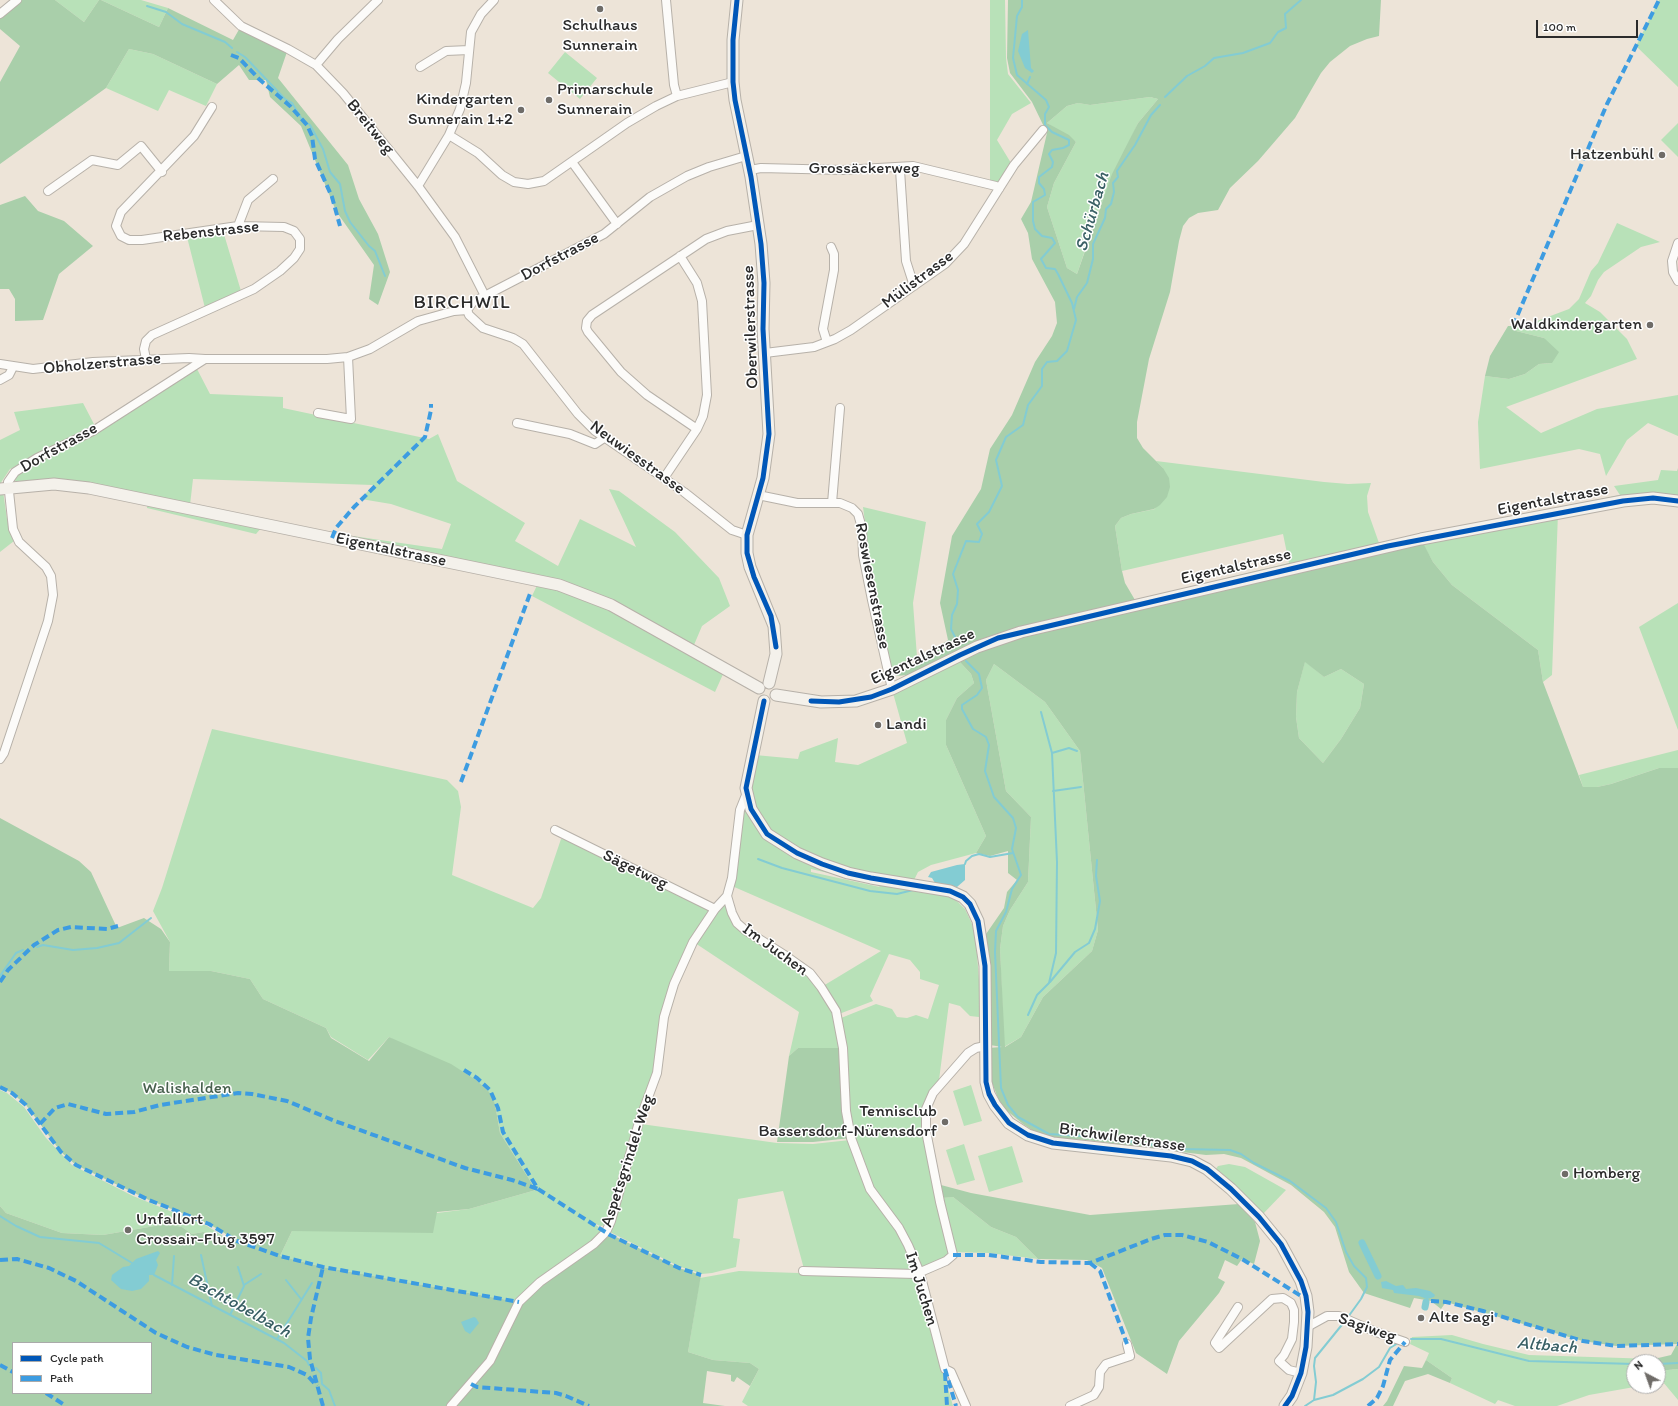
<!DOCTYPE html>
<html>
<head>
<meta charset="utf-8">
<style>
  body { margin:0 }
  #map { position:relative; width:1678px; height:1406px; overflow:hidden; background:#ede4d8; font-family:Itim,sans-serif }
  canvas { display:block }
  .legend { position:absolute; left:12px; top:1342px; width:140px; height:52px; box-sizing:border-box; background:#fff; border:1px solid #aaa; margin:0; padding:5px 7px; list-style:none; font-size:12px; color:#2b2b2b }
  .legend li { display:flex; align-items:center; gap:8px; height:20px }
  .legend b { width:20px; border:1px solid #aaa }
  .north { position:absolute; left:1626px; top:1354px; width:40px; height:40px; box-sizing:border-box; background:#fff; border:1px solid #aaa; border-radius:50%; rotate:319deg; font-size:11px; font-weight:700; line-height:16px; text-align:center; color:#2b2b2b }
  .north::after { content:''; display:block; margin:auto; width:14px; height:18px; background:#6f6c68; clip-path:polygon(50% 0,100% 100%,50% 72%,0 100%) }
  .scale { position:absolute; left:1536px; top:20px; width:102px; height:18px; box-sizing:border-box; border:2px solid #2b2b2b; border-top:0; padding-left:5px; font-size:12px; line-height:14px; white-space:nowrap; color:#2b2b2b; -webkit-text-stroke:3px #fff; paint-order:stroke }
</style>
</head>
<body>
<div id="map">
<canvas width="1678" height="1406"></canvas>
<ul class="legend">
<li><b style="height:5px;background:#0057b8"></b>Cycle path</li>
<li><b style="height:5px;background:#3d9ce1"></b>Path</li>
</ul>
<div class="north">N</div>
<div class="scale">100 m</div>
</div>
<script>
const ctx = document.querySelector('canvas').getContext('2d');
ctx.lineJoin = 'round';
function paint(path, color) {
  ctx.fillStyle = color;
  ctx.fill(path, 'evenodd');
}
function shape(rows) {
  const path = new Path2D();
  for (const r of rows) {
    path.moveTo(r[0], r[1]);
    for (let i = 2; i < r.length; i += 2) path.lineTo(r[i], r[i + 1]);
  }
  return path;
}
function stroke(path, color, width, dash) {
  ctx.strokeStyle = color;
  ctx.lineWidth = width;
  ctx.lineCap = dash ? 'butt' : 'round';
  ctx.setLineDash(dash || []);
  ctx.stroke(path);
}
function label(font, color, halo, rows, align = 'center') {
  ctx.font = font + ' Itim,sans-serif';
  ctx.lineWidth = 3;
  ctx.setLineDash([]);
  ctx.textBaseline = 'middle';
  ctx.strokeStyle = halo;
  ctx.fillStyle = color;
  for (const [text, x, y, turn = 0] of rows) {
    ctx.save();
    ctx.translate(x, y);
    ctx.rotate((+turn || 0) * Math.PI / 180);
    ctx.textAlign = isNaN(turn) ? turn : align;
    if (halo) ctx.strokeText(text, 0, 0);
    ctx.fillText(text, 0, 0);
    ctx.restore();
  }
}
paint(shape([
  [55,0,99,0,84,22],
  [101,0,141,0,168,8,159,27],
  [990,0,1005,0,1006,58,1008,74,1031,103,1012,114,997,140,1011,163,996,186,990,183],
  [1659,0,1678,0,1678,87,1636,46],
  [129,49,153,54,217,84,206,106,169,90,158,111,106,88],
  [565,52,597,78,580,99,548,73],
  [1150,97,1158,99,1138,123,1099,209,1077,274,1067,268,1047,207,1054,183,1076,142,1047,123,1067,106,1078,103,1090,105],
  [1678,123,1678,157,1661,140],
  [1617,223,1660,242,1641,247,1604,272,1598,280,1591,296,1585,303,1600,312,1627,339,1637,359,1506,407,1541,433,1597,409,1678,395,1678,436,1648,423,1627,440,1606,476,1600,454,1579,449,1480,469,1478,422,1485,376,1509,379,1525,374,1539,364,1552,363,1544,338,1516,331,1513,326,1524,326,1569,309,1579,299,1591,271,1598,263],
  [223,231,241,291,205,308,187,237],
  [197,369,210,394,283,397,283,408,429,439,438,434,457,481,525,523,515,541,558,566,580,519,636,547,609,489,619,491,675,532,719,578,730,606,702,626,691,652,724,672,715,692,532,596,541,577,339,534,442,549,451,524,391,504,361,499,373,485,193,479,190,505,15,481,16,475],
  [83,403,95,426,10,469,0,484,0,440,20,430,14,412],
  [1156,461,1324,482,1348,484,1371,483,1367,496,1368,512,1379,543,1620,495,1614,486,1658,480,1661,470,1677,471,1678,468,1678,501,1660,499,1558,513,1552,675,1543,682,1538,650,1452,585,1433,562,1420,539,1135,600,1289,563,1283,534,1122,571,1115,526,1121,518,1131,514,1155,509,1163,468],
  [3,491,7,519,14,541,0,552,0,492],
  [147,503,262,527,256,534,147,508],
  [863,507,926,522,913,603,917,657,892,673,875,600],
  [1678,603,1678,730,1639,627],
  [958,660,971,674,974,683,957,698,946,720,946,745,986,836,976,853,931,865,918,872,913,882,850,870,779,840,753,808,749,781,755,755,798,759,800,752,838,738,835,762,858,765,907,743,893,693],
  [1305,661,1324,677,1341,669,1364,684,1360,708,1341,739,1323,763,1299,738,1296,717,1297,692],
  [994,664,1045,702,1080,751,1098,930,1092,951,1043,997,1021,1037,1004,1047,1000,949,1003,926,1010,910,1028,882,1031,817,1006,791,986,680],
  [212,729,447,780,458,791,461,807,452,875,533,908,541,898,561,839,573,841,712,910,672,984,656,1072,606,1225,600,1226,590,1221,606,1232,519,1302,323,1267,280,1256,292,1231,469,1209,536,1190,500,1133,495,1104,389,1037,368,1060,331,1037,326,1028,263,999,250,979,211,971,169,971,170,942,153,911,162,888],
  [1678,750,1678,768,1659,768,1611,784,1597,787,1583,787,1579,775],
  [747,809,780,848,949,897,958,902,965,909,972,924,976,941,979,980,979,1017,970,1016,960,1006,949,1003,939,1080,925,1101,937,1198,953,1197,991,1227,1016,1237,1038,1259,989,1253,950,1252,945,1260,920,1271,904,1232,872,1192,853,1138,848,1111,841,1018,876,1004,892,1009,897,1017,907,1018,916,1015,928,1019,939,985,920,979,920,972,910,960,889,954,870,996,873,1001,839,1014,823,986,881,951,732,886,741,812],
  [811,869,876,884,880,887,811,872],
  [723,903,727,904,730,914,808,975,820,989,835,1018,841,1048,798,1048,789,1056,799,1012,695,943],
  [971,1085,982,1121,964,1126,953,1091],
  [0,1090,7,1093,24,1107,46,1138,72,1165,133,1196,207,1226,226,1238,203,1232,192,1234,182,1227,166,1224,103,1235,62,1233,6,1213,0,1206],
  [641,1124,777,1143,813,1144,850,1140,868,1190,899,1232,916,1272,804,1269,783,1191,738,1199,733,1238,740,1239,736,1267,712,1273,702,1274,678,1266,608,1231],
  [964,1144,975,1180,957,1185,946,1150],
  [1012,1146,1023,1182,989,1192,978,1156],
  [1229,1164,1245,1167,1286,1190,1262,1215,1215,1170,1218,1166],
  [739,1271,917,1277,953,1406,748,1406,742,1402,759,1369,750,1363,713,1360,688,1352,700,1278],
  [1452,1335,1483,1344,1529,1355,1654,1359,1654,1362,1634,1362,1634,1386,1640,1386,1589,1395,1557,1406,1515,1406,1498,1400,1495,1404,1450,1383,1452,1378,1426,1360,1429,1353,1410,1344,1412,1337],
  [1678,1369,1678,1400,1663,1382,1658,1383,1658,1371]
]), '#b8e1b8');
paint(shape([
  [19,0,55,0,84,22,99,0,101,0,159,27,168,8,233,40,241,26,288,49,278,78,348,165,359,199,378,234,390,272,378,305,369,299,374,265,336,211,301,126,270,97,266,80,249,80,239,65,217,84,153,54,129,49,106,88,0,164,0,82,20,46,0,29,0,17],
  [1008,0,1381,0,1379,36,1367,39,1350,46,1330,62,1321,73,1295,118,1258,161,1230,188,1218,210,1198,213,1189,218,1183,226,1179,241,1170,292,1149,359,1137,422,1137,438,1143,448,1163,468,1169,478,1170,487,1167,497,1160,505,1154,509,1131,514,1121,518,1115,526,1122,571,1125,583,1135,600,1421,539,1433,562,1452,585,1538,650,1543,682,1583,787,1597,787,1611,784,1659,768,1678,768,1678,1369,1658,1371,1658,1362,1654,1362,1654,1359,1671,1355,1677,1344,1616,1346,1583,1341,1446,1302,1441,1309,1431,1301,1414,1298,1410,1308,1364,1293,1349,1272,1335,1227,1324,1212,1291,1185,1241,1158,1224,1154,1206,1155,1086,1140,1054,1138,1032,1130,1023,1124,1006,1110,999,1101,988,1072,988,1048,1002,1047,990,1045,990,979,986,934,1004,908,1007,892,1017,880,1008,873,1008,851,990,856,976,853,986,836,946,745,946,720,957,698,974,683,971,674,958,660,953,652,908,675,896,676,948,640,940,603,952,536,981,489,990,449,1012,415,1035,362,1052,336,1057,323,1055,302,1032,259,1028,233,1021,219,1031,202,1047,133,1032,102,1010,73,1007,58],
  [1150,97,1158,99,1138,123,1112,174,1077,274,1067,268,1047,207,1054,183,1076,142,1069,135,1047,123,1067,106,1078,103,1090,105],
  [1305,662,1324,677,1341,669,1364,684,1360,708,1341,739,1323,763,1299,738,1296,717,1297,692],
  [994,664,1045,702,1080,751,1098,930,1092,951,1043,997,1021,1037,1005,1047,1000,949,1003,926,1010,910,1028,882,1031,817,1006,791,986,680],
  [25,196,38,211,64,221,93,246,59,274,43,320,15,321,15,299,9,289,0,289,0,205],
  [1508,326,1513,326,1516,331,1544,338,1559,352,1552,363,1539,364,1525,374,1509,379,1485,376,1490,356],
  [0,818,79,861,91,872,117,928,144,918,161,929,170,942,169,971,211,971,250,979,263,999,326,1028,331,1038,369,1061,389,1037,451,1064,476,1080,489,1092,495,1104,500,1133,536,1190,469,1209,437,1212,433,1233,292,1231,280,1256,323,1267,519,1302,606,1232,679,1268,701,1275,688,1352,713,1360,750,1363,759,1369,750,1386,737,1377,734,1382,731,1381,731,1375,707,1371,703,1403,725,1406,0,1406,0,1206,6,1213,62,1233,103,1235,166,1224,182,1227,192,1234,203,1232,236,1240,209,1224,149,1200,76,1165,61,1152,26,1105,12,1093,0,1087],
  [13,1343,151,1343,151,1393,13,1393],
  [798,1048,843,1048,851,1138,813,1142,777,1142,789,1056],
  [941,1185,971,1193,1090,1215,1239,1204,1255,1222,1260,1241,1254,1264,1242,1259,1237,1266,1225,1260,1218,1278,1225,1282,1219,1293,1179,1341,1167,1374,1136,1353,1102,1268,1087,1260,1038,1259,1016,1237,991,1227,953,1197,942,1198],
  [1426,1360,1452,1378,1450,1383,1428,1374,1405,1381,1393,1406,1383,1406,1387,1401,1404,1366,1422,1368]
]), '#a9cfaa');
paint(shape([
  [1028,30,1031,68,1034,71,1032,73,1025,68,1018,51,1022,34],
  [965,864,965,880,957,887,935,883,932,878,928,877,931,872,957,865],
  [158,1251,160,1253,156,1260,158,1265,154,1275,149,1275,149,1281,141,1289,132,1291,121,1289,111,1280,112,1275,123,1267,129,1266,136,1259],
  [1386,1281,1396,1286,1403,1285,1406,1289,1416,1288,1430,1291,1435,1295,1434,1297,1427,1299,1419,1296,1394,1293,1393,1290,1382,1288,1381,1282],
  [474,1317,476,1318,479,1323,470,1334,465,1331,461,1322]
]), '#83ccd3');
stroke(shape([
  [147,6,166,12,182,24,225,42,232,48],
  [237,52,245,57,285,99,292,103,303,121,310,125,323,149,330,172,340,184,345,211,350,222,369,246,375,251,385,276],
  [1027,84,1030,77],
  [1165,97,1187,76,1205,66,1214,58,1243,53,1270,43,1278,32,1286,28,1285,14,1301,0],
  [1074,309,1077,297,1087,283,1093,259,1093,244,1105,218,1106,209,1111,204,1114,192,1113,183,1118,177,1117,171,1135,145,1151,115,1160,105],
  [958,643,951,629,952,615,957,604,958,590,953,574,966,541,979,542,982,534,977,524,989,512,1002,486,996,460,1006,437,1023,425,1028,405,1042,386,1042,369,1047,362,1057,361,1067,351,1076,320,1072,303,1058,274,1055,269,1046,268,1041,259,1055,243,1052,238,1042,236,1035,229,1033,221,1033,202,1045,195,1044,189,1039,183,1039,177,1052,167,1053,162,1049,154,1052,150,1063,148,1069,145,1069,140,1052,132,1045,125,1045,114,1049,107,1046,100,1017,75,1013,58,1017,16,1022,7,1022,0],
  [966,661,979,674,982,688,977,695,962,705,962,709,973,729,986,737,989,745,985,771,994,797,1013,818,1016,828,1012,849,1021,875,1012,889,1006,912,996,931,995,952,1001,1088,1008,1105,1018,1117,1049,1134,1099,1137,1182,1149,1230,1150,1241,1154,1254,1163,1290,1181,1326,1208,1336,1222,1346,1252,1354,1266,1366,1278,1367,1287,1361,1299,1348,1317],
  [1052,753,1069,748,1077,751],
  [1053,791,1081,787],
  [758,859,782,868,870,891,897,894,913,890],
  [965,864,966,861,972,856,979,854,990,857,1013,853],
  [37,947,43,945,73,950,97,948,119,943,151,918],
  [0,976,16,953,23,950],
  [1050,982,1075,952,1089,943,1095,929,1100,901,1096,876,1097,860],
  [1028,1015,1037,995,1049,983,1056,953,1057,862,1052,753,1041,712],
  [0,1216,16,1226,40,1237,99,1243,132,1263],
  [201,1255,212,1306],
  [154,1275,284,1343,307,1361,309,1365],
  [286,1280,301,1299],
  [172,1285,174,1256],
  [244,1285,261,1274],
  [230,1315,244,1286,238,1267],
  [277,1339,312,1283],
  [1411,1339,1441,1339,1529,1361,1634,1364],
  [1658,1364,1678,1363],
  [316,1368,321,1373,322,1384,329,1390,335,1406],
  [1314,1400,1316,1382,1314,1366,1315,1358,1345,1321],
  [1305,1406,1314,1400,1333,1395,1363,1379,1379,1367,1390,1348,1398,1343]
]), '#83ccd3', 2);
stroke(shape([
  [1362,1243,1378,1276],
  [1425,1307,1426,1302]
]), '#83ccd3', 7);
const street = shape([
  [214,0,241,26,288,49,316,65,343,93,418,186,455,237,485,296],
  [666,0,674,85,677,96],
  [0,14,17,0],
  [316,65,338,39,378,0],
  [420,67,446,51,469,50],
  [449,135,478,153,502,175,514,182,528,184,544,181,627,123,656,106,677,96,733,82],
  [572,162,617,224],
  [750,170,761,168,843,170,913,166,996,186,999,189],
  [900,170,906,261,914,286],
  [418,186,449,135,460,109,466,83,471,32,481,14,494,0],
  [48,191,92,160,118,165,141,146,162,172],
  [238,226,248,200,273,179],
  [1678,243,1672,261,1673,272,1678,281],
  [467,310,469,315,483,328,513,338,523,344,578,414,595,431,684,492,732,530,747,535],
  [467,310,473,302,604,234,650,197,687,176,709,167,746,156],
  [827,342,823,329,834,270,834,254,831,247],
  [765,353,814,347,835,339,851,330,945,264,964,244,1014,165,1043,130],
  [146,359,144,349,146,341,152,335,254,289,280,271,294,258,300,249,300,239,294,231,284,227,238,226,142,240,129,240,121,236,116,226,121,212,194,136,212,107],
  [0,364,33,369,93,362,189,358,205,359],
  [0,380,9,375,13,367],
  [318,413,351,419,348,357],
  [517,423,570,434,595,444,604,438],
  [697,429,647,395,621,372,588,332,586,328,587,321,592,315,706,239,727,231,758,225],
  [664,478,697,429,703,416,707,395,702,301,697,283,680,256],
  [758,495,797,503,840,503,852,508,858,514,862,528,863,555,872,600,892,689],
  [832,503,840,408],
  [0,759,4,753,48,621,53,595,51,576,46,567,19,542,13,529,8,482,15,472,37,458,93,431,205,359,327,359,348,357,370,349,418,321,454,311,467,310],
  [746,795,740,810,732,878,727,896,732,913,737,923,745,930,786,956,810,973,821,987,836,1011,843,1048,846,1111,851,1138,870,1189,899,1228,908,1245,920,1273,945,1369,951,1372,966,1406],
  [555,830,715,909],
  [803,1271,916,1274,946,1261,953,1255,940,1202,926,1131,926,1109,933,1093,968,1053,976,1048,985,1046],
  [1238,1307,1215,1343,1219,1348,1272,1299,1283,1298,1291,1303,1294,1310,1294,1322,1292,1339,1284,1355,1279,1361,1289,1370,1301,1373],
  [1307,1327,1327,1316,1339,1316,1376,1332,1405,1342],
  [451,1406,490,1361,519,1302,540,1282,594,1244,606,1232,611,1221,639,1122,657,1073,664,1017,674,984,693,942,715,909,727,896],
  [1070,1406,1094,1395,1099,1387,1100,1372,1106,1364,1130,1356,1127,1344]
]);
const secondary = shape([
  [737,0,733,40,733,82,735,100,751,177,761,244,764,283,763,329,769,434,763,478,747,535,747,553,750,567,774,626,776,654,769,683],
  [0,489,54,484,89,488,559,585,611,605,759,688],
  [776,695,821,702,856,701,892,689,977,647,1021,632,1421,539,1623,501,1653,498,1678,501],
  [764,701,746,788,751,809,767,834,797,853,822,864,848,873,871,878,950,891,963,897,970,904,978,921,985,966,986,1082,989,1094,995,1105,1009,1123,1028,1135,1053,1143,1171,1156,1192,1161,1207,1169,1231,1189,1259,1217,1281,1244,1301,1281,1306,1296,1308,1312,1306,1347,1301,1373,1292,1396,1285,1406]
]);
stroke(street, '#b7b1a9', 10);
stroke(secondary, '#b7b1a9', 13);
stroke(street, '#fcfbf9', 8);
stroke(secondary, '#f4f1eb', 11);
stroke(shape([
  [231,55,239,58,259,79,290,106,307,125,312,136,315,159,332,197,340,226],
  [900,165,900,170],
  [1513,326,1607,104,1659,0],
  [332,538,336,528,354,507,425,437,431,410,431,404],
  [461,782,531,591],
  [0,982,8,970,34,945,58,930,71,927,107,929,118,926],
  [464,1070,477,1078,490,1090,498,1108,503,1132,538,1189,610,1235,679,1268,701,1275],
  [0,1087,12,1093,26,1105,61,1152,76,1165,149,1200,209,1224,237,1241,280,1256,323,1267,519,1302],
  [40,1124,55,1108,68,1104,106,1114,134,1112,160,1105,238,1093,252,1094,287,1101,335,1121,465,1168,512,1180,538,1189],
  [953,1255,989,1255,1041,1262,1090,1263,1151,1239,1165,1235,1182,1235,1208,1242,1242,1259,1301,1296,1306,1296],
  [0,1260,17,1259,49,1268,76,1281,156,1333,187,1347,216,1355,289,1367,307,1375,317,1386],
  [1090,1263,1100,1271,1127,1344],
  [1431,1301,1446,1302,1483,1311,1583,1341,1616,1346,1678,1344],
  [0,1365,13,1372],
  [945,1369,956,1406],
  [945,1373,947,1406],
  [471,1384,477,1387,556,1393,566,1396,589,1406],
  [46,1393,66,1406],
  [323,1406,310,1359,308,1338,311,1318,323,1267],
  [1368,1406,1377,1398,1383,1386,1390,1360,1405,1342]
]), '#3d9ce1', 4, [8, 4]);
stroke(shape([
  [737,0,733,40,733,82,735,100,751,177,761,244,764,283,763,329,769,434,763,478,747,535,747,553,754,577,771,616,776,647],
  [764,701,746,788,751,809,767,834,797,853,822,864,848,873,871,878,950,891,963,897,970,904,978,921,985,966,986,1082,989,1094,995,1105,1009,1123,1028,1135,1053,1143,1171,1156,1192,1161,1207,1169,1231,1189,1259,1217,1281,1244,1301,1281,1306,1296,1308,1312,1306,1347,1301,1373,1292,1396,1285,1406],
  [811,701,839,702,871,697,892,689,960,655,998,638,1388,546,1623,501,1653,498,1678,501]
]), '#0057b8', 5);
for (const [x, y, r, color] of [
  [600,9,4,"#6f6c68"],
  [549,100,4,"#6f6c68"],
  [521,110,4,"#6f6c68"],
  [1662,155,4,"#6f6c68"],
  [1650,325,4,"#6f6c68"],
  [878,725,4,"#6f6c68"],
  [945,1122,4,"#6f6c68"],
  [1565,1174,4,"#6f6c68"],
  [128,1230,4,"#6f6c68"],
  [1421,1318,4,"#6f6c68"]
]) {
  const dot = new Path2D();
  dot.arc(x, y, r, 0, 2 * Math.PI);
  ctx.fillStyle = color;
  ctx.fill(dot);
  stroke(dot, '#fff', 1.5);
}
label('17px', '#2b2b2b', '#fff', [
  ["Schulhaus",600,26,"center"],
  ["Sunnerain",600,46,"center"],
  ["Primarschule",557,90],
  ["Sunnerain",557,110],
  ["Kindergarten",513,100,"right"],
  ["Sunnerain 1+2",513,120,"right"],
  ["Hatzenbühl",1654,155,"right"],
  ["Waldkindergarten",1642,325,"right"],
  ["Landi",886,725],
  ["Tennisclub",937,1112,"right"],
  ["Bassersdorf-Nürensdorf",937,1132,"right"],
  ["Homberg",1573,1174],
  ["Unfallort",136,1220],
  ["Crossair-Flug 3597",136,1240],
  ["Alte Sagi",1429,1318]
], 'left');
label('17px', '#2b2b2b', '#fff', [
  ["Breitweg",370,127,51],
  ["Grossäckerweg",864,169],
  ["Rebenstrasse",211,232,-6],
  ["Dorfstrasse",560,257,-28],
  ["Mülistrasse",918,280,-37],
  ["Oberwilerstrasse",751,327,-92],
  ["Obholzerstrasse",102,364,-5],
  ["Dorfstrasse",59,448,-29],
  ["Neuwiesstrasse",637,458,36],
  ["Eigentalstrasse",1553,500,-11],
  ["Eigentalstrasse",391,550,12],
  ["Eigentalstrasse",1236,567,-13],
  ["Roswiesenstrasse",872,586,79],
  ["Eigentalstrasse",923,657,-25],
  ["Sägetweg",635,870,26],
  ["Im Juchen",775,950,36],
  ["Birchwilerstrasse",1122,1138,8],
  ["Aspetsgrindel-Weg",628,1161,-72],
  ["Im Juchen",921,1289,73],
  ["Sagiweg",1367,1328,19]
]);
label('17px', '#48614e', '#fff', [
  ["Walishalden",187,1089]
]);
label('italic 18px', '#3a6065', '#fff', [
  ["Schürbach",1093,212,-74],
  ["Bachtobelbach",239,1306,29],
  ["Altbach",1547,1346,5]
]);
ctx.letterSpacing = '1px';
label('19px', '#2b2b2b', '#fff', [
  ["BIRCHWIL",462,303]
]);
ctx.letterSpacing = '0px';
</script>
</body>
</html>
